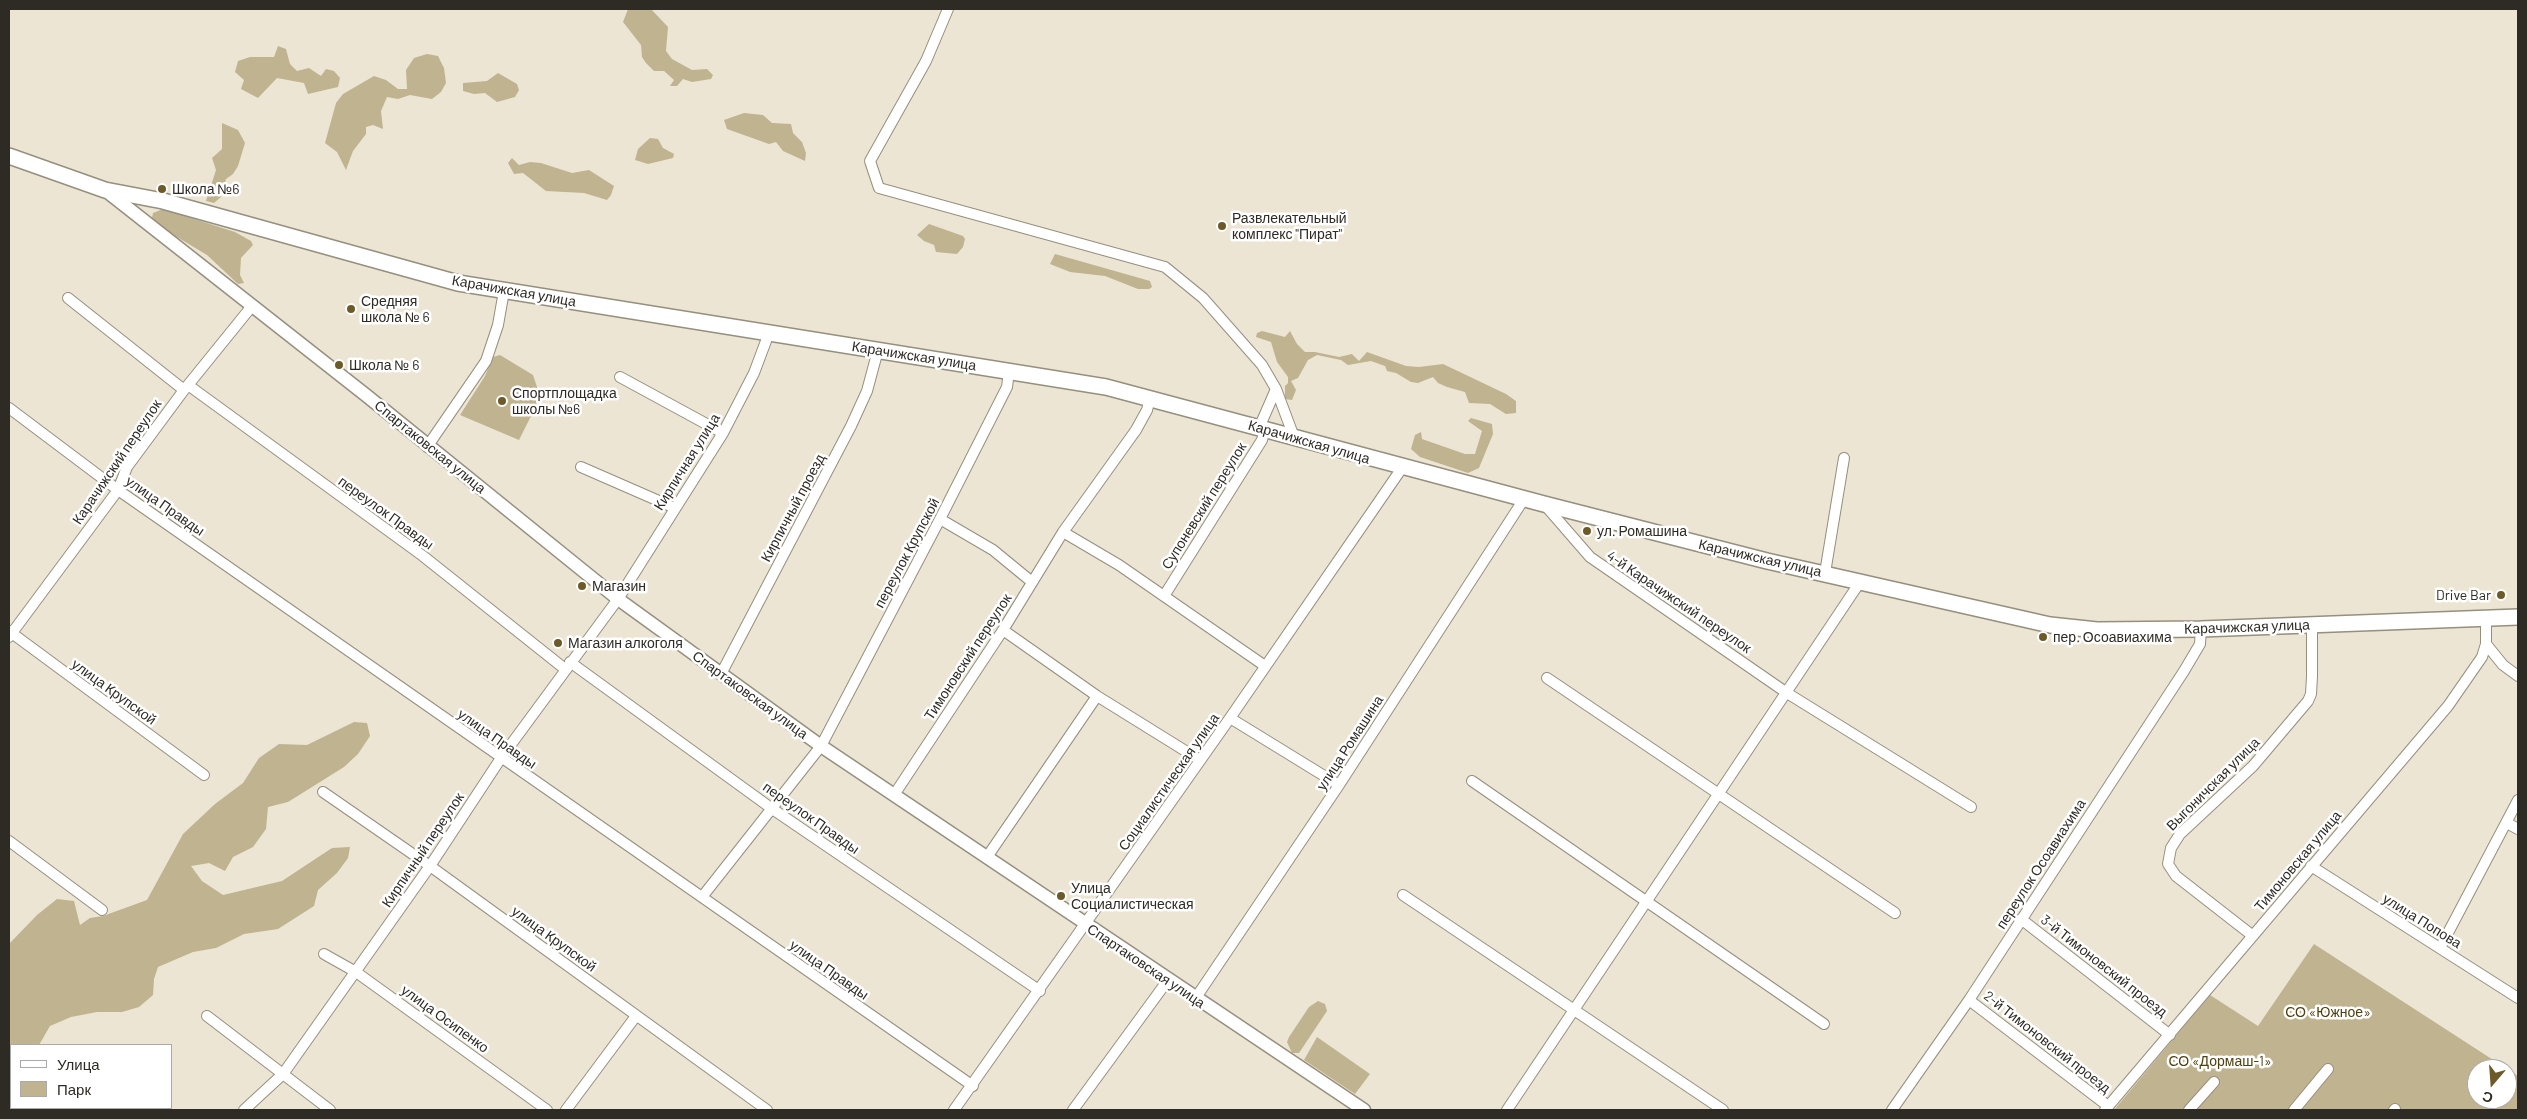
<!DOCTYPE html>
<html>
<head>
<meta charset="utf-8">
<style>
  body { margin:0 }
  #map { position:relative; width:2527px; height:1119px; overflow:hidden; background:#ece5d3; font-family:Barlow,sans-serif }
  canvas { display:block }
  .frame { position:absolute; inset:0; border:10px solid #2e2b25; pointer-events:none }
  .legend { position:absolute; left:10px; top:1044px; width:162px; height:65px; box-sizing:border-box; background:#fff; border:1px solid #abaaa8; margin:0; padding:6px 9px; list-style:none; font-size:15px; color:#2e2b25 }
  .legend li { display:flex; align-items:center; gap:10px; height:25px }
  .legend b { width:25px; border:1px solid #abaaa8 }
  .north { position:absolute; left:2467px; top:1059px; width:50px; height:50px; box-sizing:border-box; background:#fff; border:1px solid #abaaa8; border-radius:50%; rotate:198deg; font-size:14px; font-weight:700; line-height:20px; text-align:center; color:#2e2b25 }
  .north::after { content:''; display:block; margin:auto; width:18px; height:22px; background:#6c5b29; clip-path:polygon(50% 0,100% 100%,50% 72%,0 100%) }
</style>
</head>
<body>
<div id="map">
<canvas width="2527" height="1119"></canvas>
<div class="frame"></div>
<ul class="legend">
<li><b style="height:6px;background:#fff"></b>Улица</li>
<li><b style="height:14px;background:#c0b390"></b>Парк</li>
</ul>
<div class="north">С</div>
</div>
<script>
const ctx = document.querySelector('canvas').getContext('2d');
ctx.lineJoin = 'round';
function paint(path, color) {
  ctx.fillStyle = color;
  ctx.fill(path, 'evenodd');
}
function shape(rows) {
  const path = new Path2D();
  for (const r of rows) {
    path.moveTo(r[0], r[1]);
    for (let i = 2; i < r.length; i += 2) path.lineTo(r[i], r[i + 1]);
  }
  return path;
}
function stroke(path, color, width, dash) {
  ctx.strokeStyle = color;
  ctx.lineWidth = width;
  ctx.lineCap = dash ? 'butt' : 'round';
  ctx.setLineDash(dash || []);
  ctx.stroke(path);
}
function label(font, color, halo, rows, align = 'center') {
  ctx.font = font + ' Barlow,sans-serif';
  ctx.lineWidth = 5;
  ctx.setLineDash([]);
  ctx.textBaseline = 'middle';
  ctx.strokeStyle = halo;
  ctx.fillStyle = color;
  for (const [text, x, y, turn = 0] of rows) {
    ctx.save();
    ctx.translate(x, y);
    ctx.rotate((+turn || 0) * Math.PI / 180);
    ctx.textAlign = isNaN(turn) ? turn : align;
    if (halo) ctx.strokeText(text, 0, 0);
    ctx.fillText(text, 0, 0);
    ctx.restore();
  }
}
paint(shape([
  [628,9,651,9,668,27,666,51,672,59,692,70,707,69,713,75,711,79,692,82,683,79,677,86,670,86,674,80,664,71,654,71,646,63,642,57,641,45,623,22],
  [278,46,286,49,290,64,297,71,309,68,321,76,326,69,334,71,340,78,338,87,308,94,304,83,277,78,258,98,241,89,244,80,235,72,238,61,250,57,274,57],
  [427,54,438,56,444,68,446,83,441,92,432,99,410,95,398,99,387,97,381,111,383,129,373,125,366,127,366,134,353,151,346,170,337,152,325,143,336,103,343,94,374,76,386,80,398,89,407,89,406,70,414,58],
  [498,73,517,84,519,90,515,97,497,102,485,93,474,94,463,91,463,83,487,81],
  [744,113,763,115,772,123,791,124,793,133,802,142,806,153,805,161,783,151,776,142,769,144,727,129,724,120],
  [222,123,238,130,245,143,238,166,233,174,226,179,221,197,214,203,206,201,216,170,212,158,222,149],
  [650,138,658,139,663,148,674,154,673,158,648,164,635,160,638,149],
  [512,158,519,165,530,162,541,163,572,173,589,170,614,186,611,195,607,200,584,193,546,191,523,173,514,174,508,163],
  [163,209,235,232,251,241,253,245,241,258,240,275,244,283,238,284,207,255,162,228,152,218,153,213],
  [929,224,963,236,965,239,963,247,957,254,936,252,934,245,924,241,917,235],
  [1055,254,1150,281,1152,287,1149,289,1138,289,1105,276,1070,272,1050,264],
  [1262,331,1285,337,1290,331,1297,344,1305,352,1315,352,1339,357,1352,354,1359,361,1367,352,1406,366,1419,367,1443,364,1506,394,1516,401,1516,413,1506,414,1490,404,1469,403,1465,392,1447,387,1438,383,1433,377,1418,383,1411,382,1396,373,1387,371,1385,366,1371,361,1348,365,1341,360,1317,355,1308,360,1298,378,1291,381,1296,390,1292,400,1285,399,1285,386,1288,383,1288,377,1277,362,1271,342,1256,337,1257,333],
  [500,355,533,375,538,390,536,406,519,440,460,415,485,376,493,357],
  [1471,418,1492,424,1493,434,1479,468,1468,473,1420,457,1411,449,1415,435,1421,432,1422,439,1465,454,1475,454,1482,431,1468,421],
  [354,722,367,723,370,736,358,754,344,767,288,802,268,807,266,829,253,847,233,857,225,871,209,863,191,866,202,881,223,895,282,881,332,848,350,847,348,858,337,873,318,890,314,906,278,929,244,934,216,948,193,952,158,967,154,979,153,995,139,1007,122,1012,97,1012,71,1017,50,1026,39,1045,11,1045,11,1070,9,1070,9,944,37,915,57,899,74,901,80,925,90,918,103,916,147,900,183,834,215,804,243,783,259,758,279,744,307,745],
  [2314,944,2518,1076,2518,1110,2114,1110,2210,995,2258,1026],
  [2477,1069,2507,1069,2507,1099,2477,1099],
  [1318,1001,1325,1004,1327,1011,1299,1053,1292,1053,1287,1042,1289,1037,1309,1007],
  [1317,1037,1370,1074,1355,1094,1304,1060]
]), '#c0b390');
const minor = shape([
  [948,9,926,61,870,161,879,188,1165,267,1203,298,1262,365,1276,389,1294,437],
  [68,298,184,390],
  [620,377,723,433],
  [188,385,423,556,565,669],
  [9,408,118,490,973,1086],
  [1259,428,1276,389],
  [427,447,486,361,498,325,504,291],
  [581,467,675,508],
  [1544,504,1590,557,1787,693,1971,807],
  [940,519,993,550,1032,582],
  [1063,532,1119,565,1265,666],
  [1825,573,1844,458],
  [1164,596,1262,440,1265,429],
  [1003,630,1097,696,1200,760],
  [9,631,204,775],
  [9,637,118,490,127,467,184,390,252,306],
  [2486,644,2503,665,2518,676],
  [570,662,771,808,1040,991],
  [721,674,851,426,867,391,878,350],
  [1547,678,1895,913],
  [1230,718,1339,785],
  [1472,781,1824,1024],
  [323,792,430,866,767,1110],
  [894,795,1003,630,1063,532,1136,430,1147,410,1150,398],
  [2507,823,2518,829],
  [9,841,102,910],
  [987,857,1097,696],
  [2311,866,2518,998],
  [1403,895,1723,1110],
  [702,897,821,746,940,519,1007,387,1009,371],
  [2021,919,2170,1035],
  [2253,936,2176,876,2168,864,2171,848,2180,834,2253,766,2308,701,2311,694,2312,676,2312,624],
  [2440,948,2518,800],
  [324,954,356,972,547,1110],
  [1195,999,1339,785,1524,499],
  [1969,1000,2108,1106],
  [207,1016,330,1110],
  [94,1108,97,1110],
  [244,1110,283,1074,430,866,501,758,618,599,723,433,754,373,769,333],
  [566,1110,636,1016],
  [954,1110,1230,718,1402,468],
  [1073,1110,1168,980],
  [1507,1110,1860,582],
  [1892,1110,1969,1000,2184,671,2200,644,2201,629],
  [2105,1110,2448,706,2482,657,2486,644,2486,618],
  [2189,1110,2214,1082],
  [2294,1110,2328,1069],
  [2394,1110,2395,1109]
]);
const tertiary = shape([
  [105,190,367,396,618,599,821,746,1364,1110]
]);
const secondary = shape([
  [9,156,105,190,163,201,458,283,1106,387,1544,504,1767,561,2050,625,2097,630,2201,629,2518,617]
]);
stroke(minor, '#958f7e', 12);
stroke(tertiary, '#958f7e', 15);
stroke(secondary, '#958f7e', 18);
stroke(minor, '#fff', 10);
stroke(tertiary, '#fff', 12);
stroke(secondary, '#fff', 15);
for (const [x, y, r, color] of [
  [162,189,5,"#6c5b29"],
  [1222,226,5,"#6c5b29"],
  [351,309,5,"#6c5b29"],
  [339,365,5,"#6c5b29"],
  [502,401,5,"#6c5b29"],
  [1587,531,5,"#6c5b29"],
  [582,586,5,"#6c5b29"],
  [2501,595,5,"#6c5b29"],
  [2043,637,5,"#6c5b29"],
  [558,643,5,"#6c5b29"],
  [1061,896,5,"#6c5b29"]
]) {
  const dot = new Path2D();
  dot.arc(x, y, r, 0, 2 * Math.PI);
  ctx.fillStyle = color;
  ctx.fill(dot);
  stroke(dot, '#fff', 2);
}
label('14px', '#2e2b25', '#fff', [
  ["Школа №6",172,189],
  ["Развлекательный",1232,218],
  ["комплекс \"Пират\"",1232,234],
  ["Средняя",361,301],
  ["школа № 6",361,317],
  ["Школа № 6",349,365],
  ["Спортплощадка",512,393],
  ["школы №6",512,409],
  ["ул. Ромашина",1597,531],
  ["Магазин",592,586],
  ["Drive Bar",2491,595,"right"],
  ["пер. Осоавиахима",2053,637],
  ["Магазин алкоголя",568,643],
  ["Улица",1071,888],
  ["Социалистическая",1071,904]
], 'left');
label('14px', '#2e2b25', '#fff', [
  ["Карачижская улица",514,291,10],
  ["Карачижская улица",914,356,9],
  ["Карачижская улица",1309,442,16],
  ["Спартаковская улица",430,447,39],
  ["Карачижский переулок",117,462,-56],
  ["Кирпичная улица",687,462,-58],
  ["улица Правды",165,506,35],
  ["Супоневский переулок",1204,506,-58],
  ["Кирпичный проезд",793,508,-62],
  ["переулок Правды",386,513,36],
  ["переулок Крупской",907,553,-62],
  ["Карачижская улица",1760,558,13],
  ["4-й Карачижский переулок",1679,602,34],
  ["Карачижская улица",2247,627,-2],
  ["Тимоновский переулок",968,657,-57],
  ["улица Крупской",114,692,36],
  ["Спартаковская улица",750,695,36],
  ["улица Правды",497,739,35],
  ["улица Ромашина",1350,743,-57],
  ["Социалистическая улица",1169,782,-55],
  ["Выгоничская улица",2213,784,-45],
  ["переулок Правды",811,818,35],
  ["Кирпичный переулок",423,850,-56],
  ["Тимоновская улица",2298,861,-50],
  ["переулок Осоавиахима",2041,864,-57],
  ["улица Попова",2422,921,32],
  ["улица Крупской",554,939,36],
  ["Спартаковская улица",1146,966,34],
  ["3-й Тимоновский проезд",2104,966,38],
  ["улица Правды",829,970,35],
  ["улица Осипенко",445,1019,36],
  ["2-й Тимоновский проезд",2047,1042,38]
]);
label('14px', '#4e3f0e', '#fff', [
  ["СО «Южное»",2328,1012],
  ["СО «Дормаш-1»",2220,1061]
]);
</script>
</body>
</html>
